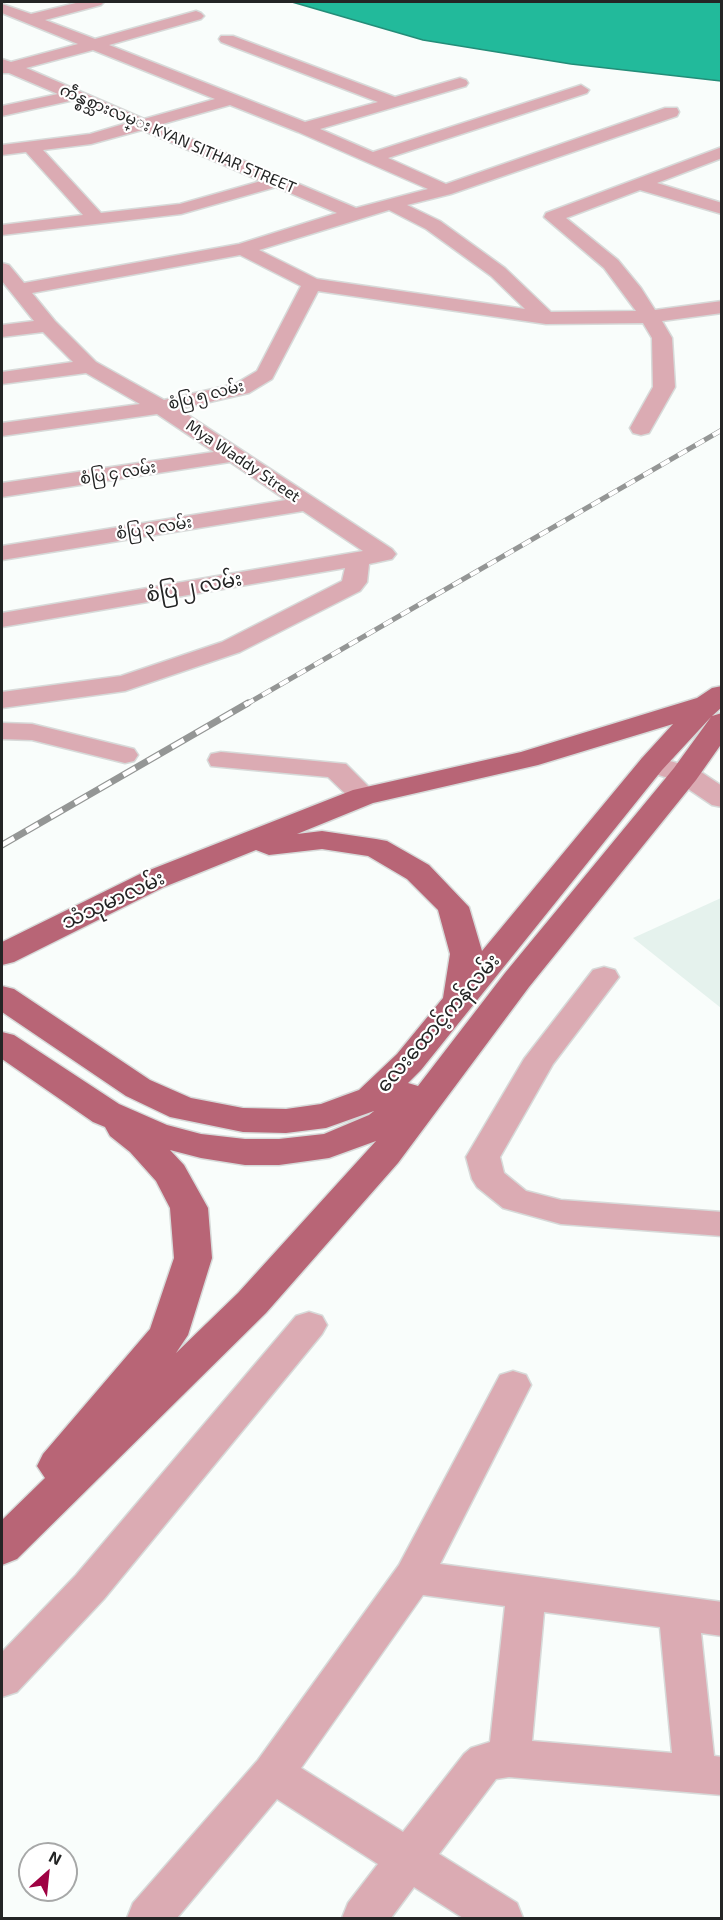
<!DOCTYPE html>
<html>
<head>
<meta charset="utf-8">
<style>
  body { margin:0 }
  #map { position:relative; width:723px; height:1920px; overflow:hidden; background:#f9fdfb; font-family:"Exo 2",sans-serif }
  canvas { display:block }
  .frame { position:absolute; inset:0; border:3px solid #242525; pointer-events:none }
  .north { position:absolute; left:18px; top:1842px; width:60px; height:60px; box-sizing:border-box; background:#fff; border:2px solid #a7a8a8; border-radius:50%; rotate:27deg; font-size:16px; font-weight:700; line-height:24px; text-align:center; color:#242525 }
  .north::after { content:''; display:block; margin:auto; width:21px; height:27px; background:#9f0243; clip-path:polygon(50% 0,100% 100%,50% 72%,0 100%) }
</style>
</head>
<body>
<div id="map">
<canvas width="723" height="1920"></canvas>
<div class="frame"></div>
<div class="north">N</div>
</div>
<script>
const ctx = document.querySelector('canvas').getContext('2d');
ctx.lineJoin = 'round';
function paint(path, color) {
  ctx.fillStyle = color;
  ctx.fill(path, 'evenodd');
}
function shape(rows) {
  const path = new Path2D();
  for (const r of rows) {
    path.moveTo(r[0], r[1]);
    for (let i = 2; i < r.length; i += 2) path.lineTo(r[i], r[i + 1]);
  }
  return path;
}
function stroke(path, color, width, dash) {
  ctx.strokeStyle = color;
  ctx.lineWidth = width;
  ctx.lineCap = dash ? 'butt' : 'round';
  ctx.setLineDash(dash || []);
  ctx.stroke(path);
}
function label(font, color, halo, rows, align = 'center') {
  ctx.font = font + ' "Exo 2","Noto Sans Myanmar",sans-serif';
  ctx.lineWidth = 4.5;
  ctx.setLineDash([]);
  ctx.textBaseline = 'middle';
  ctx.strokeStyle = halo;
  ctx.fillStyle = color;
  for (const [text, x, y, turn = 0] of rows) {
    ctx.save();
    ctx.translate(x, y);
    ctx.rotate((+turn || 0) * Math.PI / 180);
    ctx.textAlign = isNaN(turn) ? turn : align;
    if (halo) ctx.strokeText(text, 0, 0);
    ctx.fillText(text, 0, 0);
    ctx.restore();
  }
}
paint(shape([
  [721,898,721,1008,633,938]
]), '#e5f2ed');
const water = shape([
  [292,2,721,2,721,81,571,64,423,40,292,2]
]);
paint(water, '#22ba9b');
stroke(water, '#238d78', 1.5);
const minor = shape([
  [80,2,104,2,101,5,45,20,95,39,196,11,201,13,204,16,201,19,109,45,305,122,378,102,221,42,219,39,221,36,233,36,395,97,460,78,466,80,468,83,466,86,320,129,373,152,575,87,581,85,589,90,587,93,388,158,446,184,665,108,677,108,679,112,677,116,451,194,407,205,440,221,505,268,551,312,636,311,604,268,544,217,546,213,722,147,722,158,657,183,722,203,722,214,640,190,566,218,618,260,641,288,655,310,722,301,722,313,662,321,672,338,675,387,649,433,641,435,633,433,630,428,653,387,652,338,643,323,546,324,318,291,272,379,249,393,179,409,392,549,396,554,392,559,369,564,367,582,360,591,240,652,125,691,2,708,2,692,121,676,222,642,342,581,345,568,2,627,2,613,363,551,303,511,2,560,2,546,286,500,230,462,2,497,2,483,214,452,157,414,2,436,2,423,140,404,86,373,2,384,2,372,73,362,43,332,2,337,2,325,34,321,2,281,2,263,9,265,24,283,239,244,337,213,276,187,181,214,2,235,2,225,83,215,26,152,2,155,2,145,90,134,127,123,74,100,2,116,2,106,58,94,9,73,2,73,2,59,11,62,78,44,2,13,2,4,31,14,80,2],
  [93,50,215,99,144,119,26,68,93,50],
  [230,105,298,132,428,189,356,208,159,125,230,105],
  [142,130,261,181,180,204,101,213,43,150,91,144,142,130],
  [389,210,426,229,491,276,525,309,317,279,259,250,389,210],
  [240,255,301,286,257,371,235,384,164,400,96,362,55,321,32,293,240,255],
  [2,723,32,724,134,749,138,755,134,761,125,763,32,740,2,739,2,723],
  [221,752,346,764,378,796,374,802,364,804,354,802,328,777,211,766,208,760,211,754,221,752],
  [652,756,695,768,722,786,722,807,712,805,675,780,642,770,639,764,642,758,652,756],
  [604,967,615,970,619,977,553,1064,500,1157,504,1173,526,1191,561,1200,722,1212,722,1236,561,1224,503,1208,477,1187,472,1179,466,1157,524,1059,593,970,604,967],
  [309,1312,322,1316,327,1325,322,1334,104,1599,17,1692,2,1697,2,1652,76,1575,296,1316,309,1312],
  [513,1371,526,1375,531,1385,440,1564,722,1602,722,1636,701,1633,714,1756,722,1757,722,1795,509,1777,496,1779,439,1854,517,1903,523,1918,463,1918,414,1887,391,1918,342,1918,348,1903,378,1864,277,1799,177,1918,127,1918,133,1903,258,1760,399,1565,500,1375,513,1371],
  [423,1595,505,1606,490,1742,471,1748,464,1754,403,1832,301,1768,423,1595],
  [544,1612,660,1627,672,1753,532,1741,544,1612]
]);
const major = shape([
  [722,686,722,707,712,716,722,713,722,743,696,780,529,987,398,1163,266,1313,17,1559,2,1565,2,1520,45,1478,37,1466,43,1454,150,1329,174,1258,170,1208,156,1181,130,1152,110,1136,105,1127,93,1122,2,1059,2,1032,14,1035,119,1104,167,1125,201,1134,245,1139,279,1139,324,1134,369,1115,374,1111,326,1128,286,1133,243,1132,170,1117,126,1096,2,1012,2,986,14,989,150,1080,191,1098,243,1108,286,1109,321,1104,359,1090,397,1054,443,998,450,954,438,910,407,879,368,856,322,849,269,855,256,850,164,887,14,962,2,965,2,942,142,873,353,790,521,752,697,698,712,688,722,686],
  [711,717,674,768,505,973,418,1086,408,1083,421,1070,662,770,711,717],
  [673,724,642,758,482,951,469,907,429,865,387,841,376,839,322,831,297,834,373,803,538,765,673,724],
  [376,1141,238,1293,176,1353,188,1335,212,1258,208,1208,184,1165,170,1150,201,1158,245,1165,279,1165,329,1158,376,1141]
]);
stroke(minor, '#d7dad9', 3);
stroke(major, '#d7dad9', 3);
paint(minor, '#dbabb3');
paint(major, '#b86576');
const railFar1 = shape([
  [245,705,722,430]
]);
const rail = shape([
  [2,845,248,703]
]);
stroke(railFar1, '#949695', 5);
stroke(rail, '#949695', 7);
stroke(railFar1, '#fff', 4, [10]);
stroke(rail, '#fff', 4.5, [14]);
label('16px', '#242525', '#fff', [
  ["ကဵန္စစ္သားလမ္း KYAN SITHAR STREET",178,139,23],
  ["စံပြ ၅ လမ်း",206,395,-14],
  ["Mya Waddy Street",243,461,34],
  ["စံပြ ၄ လမ်း",118,473,-9],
  ["စံပြ ၃ လမ်း",154,528,-9]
]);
label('20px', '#242525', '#fff', [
  ["စံပြ ၂ လမ်း",194,587,-10],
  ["သံသုမာလမ်း",113,900,-25],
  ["လေးထောင့်ကန်လမ်း",438,1023,-49]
]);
</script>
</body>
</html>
